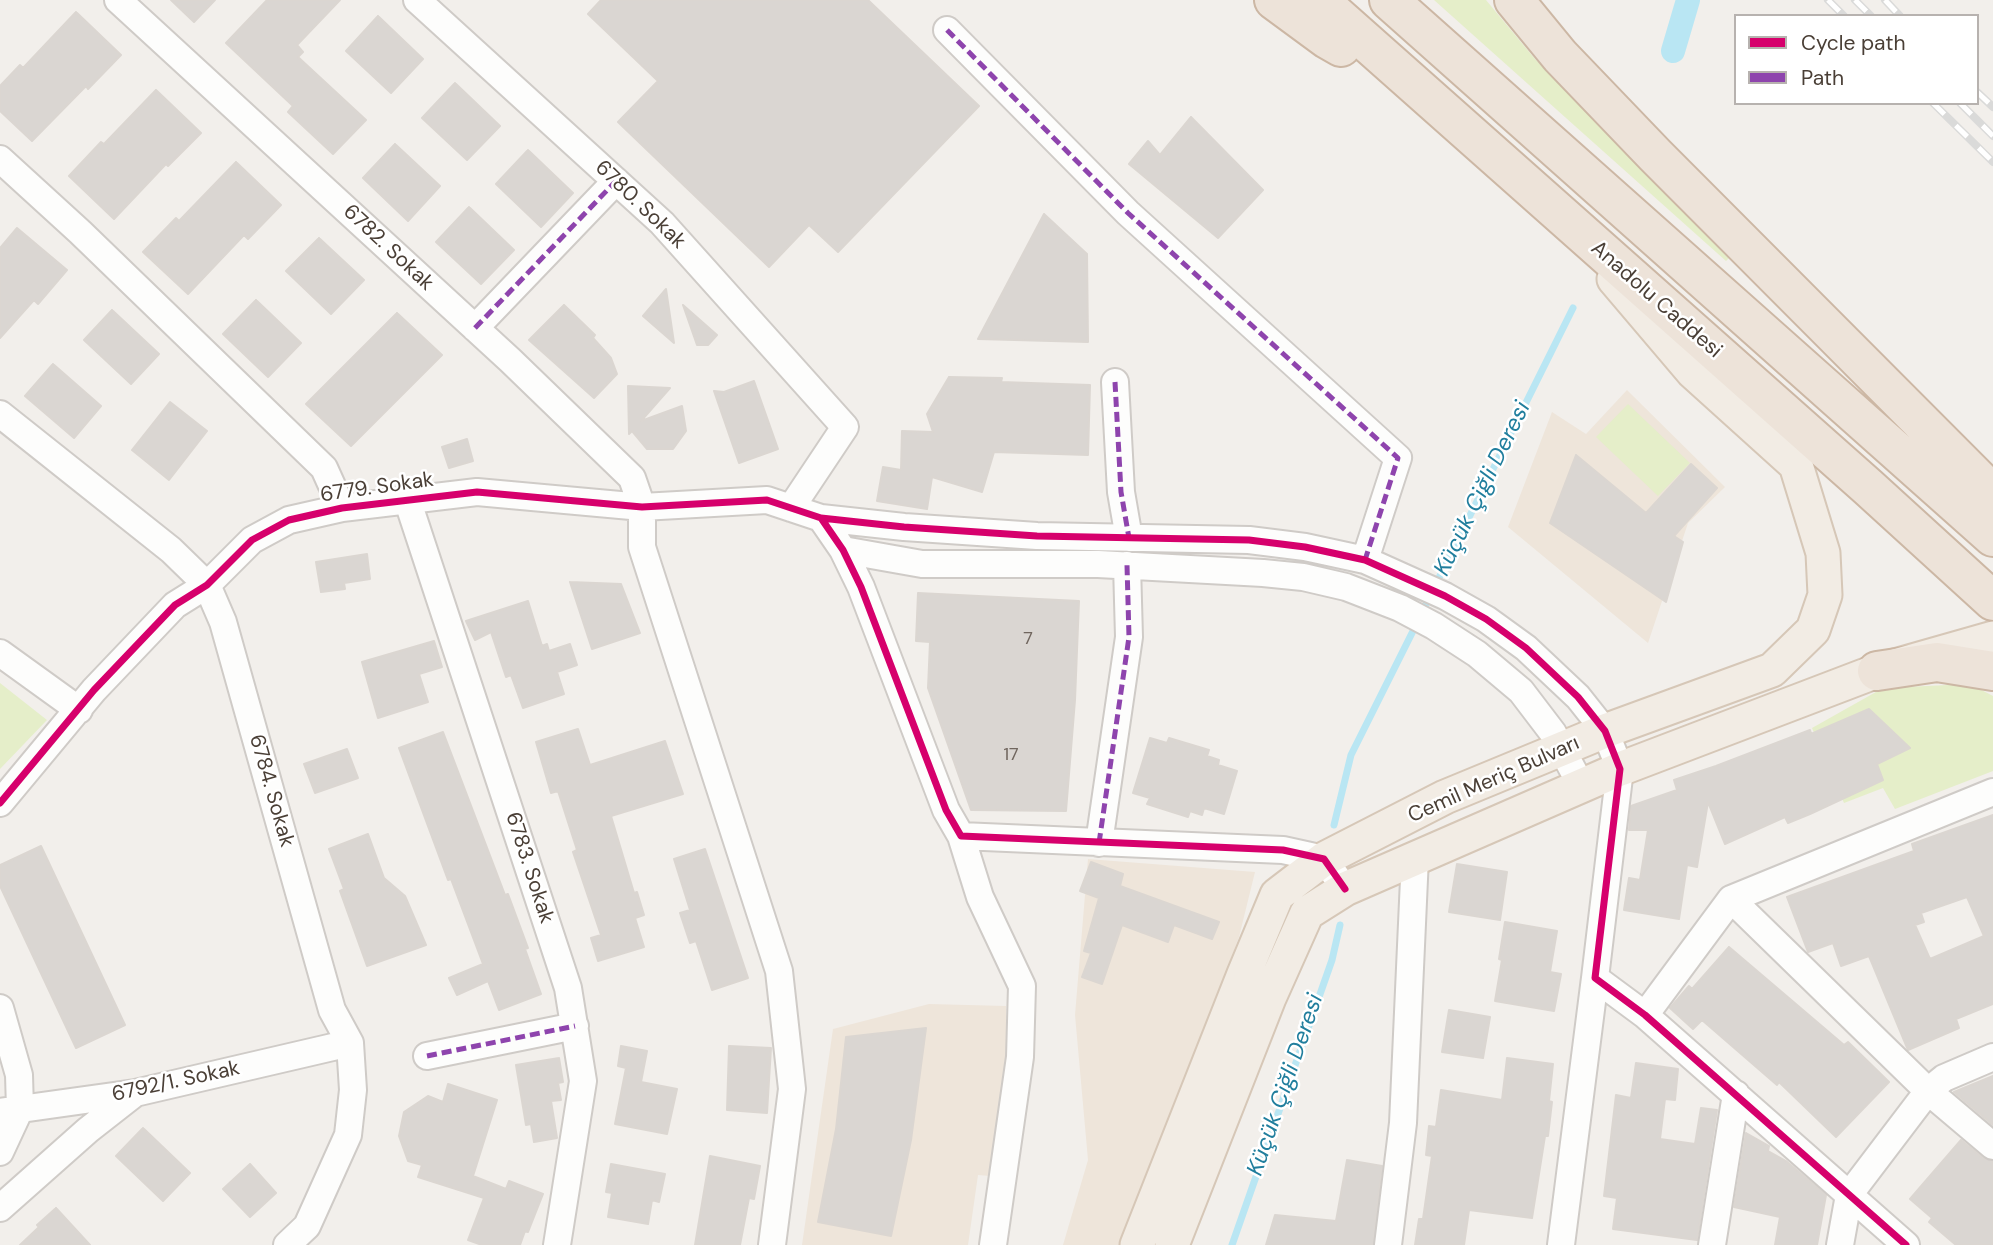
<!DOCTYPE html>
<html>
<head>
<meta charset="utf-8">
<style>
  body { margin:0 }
  #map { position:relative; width:1993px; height:1245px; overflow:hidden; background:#f2efeb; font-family:"DM Sans",sans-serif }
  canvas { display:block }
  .legend { position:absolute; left:1734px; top:14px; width:245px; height:91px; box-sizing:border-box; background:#fff; border:2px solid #b7b2af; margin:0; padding:9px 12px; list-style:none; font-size:21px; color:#4a3f36 }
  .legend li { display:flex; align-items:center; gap:14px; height:35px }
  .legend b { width:35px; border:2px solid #b7b2af }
</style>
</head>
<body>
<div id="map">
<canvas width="1993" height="1245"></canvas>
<ul class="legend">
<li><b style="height:9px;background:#d6006c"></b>Cycle path</li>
<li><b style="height:9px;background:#8e44ad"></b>Path</li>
</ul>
</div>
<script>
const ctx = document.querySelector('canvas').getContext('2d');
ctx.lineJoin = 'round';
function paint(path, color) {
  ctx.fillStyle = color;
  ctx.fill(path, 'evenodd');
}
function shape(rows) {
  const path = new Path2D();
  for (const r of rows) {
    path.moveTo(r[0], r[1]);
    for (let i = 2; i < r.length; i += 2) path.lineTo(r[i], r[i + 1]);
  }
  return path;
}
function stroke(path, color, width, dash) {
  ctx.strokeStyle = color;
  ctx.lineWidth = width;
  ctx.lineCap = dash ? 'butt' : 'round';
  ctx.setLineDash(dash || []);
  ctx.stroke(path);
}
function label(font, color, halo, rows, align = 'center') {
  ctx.font = font + ' "DM Sans",sans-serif';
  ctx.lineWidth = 5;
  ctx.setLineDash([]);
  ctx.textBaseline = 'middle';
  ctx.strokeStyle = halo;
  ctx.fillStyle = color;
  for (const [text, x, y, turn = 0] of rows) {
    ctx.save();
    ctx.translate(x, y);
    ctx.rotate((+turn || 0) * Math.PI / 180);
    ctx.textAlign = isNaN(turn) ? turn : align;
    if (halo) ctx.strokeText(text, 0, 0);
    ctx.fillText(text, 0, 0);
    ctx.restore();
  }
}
paint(shape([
  [1627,390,1725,487,1688,523,1648,643,1508,527,1552,412,1586,434],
  [1088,859,1255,872,1239,937,1123,1245,1063,1245,1088,1160,1075,1015],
  [929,1004,1006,1006,1007,1045,990,1176,978,1175,968,1245,802,1245,833,1029]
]), '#eee5da');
paint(shape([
  [1434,0,1486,0,1535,59,1732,255,1726,261],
  [1628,404,1690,463,1658,496,1596,437],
  [0,683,47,720,0,769],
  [1970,684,1993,696,1993,771,1895,809,1883,788,1844,803,1812,728,1883,688]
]), '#e5eec9');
stroke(shape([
  [1422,612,1573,308],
  [1334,825,1351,755,1417,623],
  [1232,1245,1332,960,1340,925]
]), '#b9e6f3', 7);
stroke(shape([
  [1673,51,1688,0]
]), '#b9e6f3', 24);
const building = shape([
  [171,0,215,0,194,22,171,0],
  [267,0,340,0,297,45,303,52,298,57,366,120,333,154,288,112,293,106,226,43,267,0],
  [601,0,868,0,979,106,838,252,809,225,769,267,618,122,658,81,588,14,601,0],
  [76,12,121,55,88,89,86,86,32,141,0,111,0,86,20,65,23,68,76,12],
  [378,16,423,59,391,93,346,51,378,16],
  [455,83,500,126,467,160,422,118,455,83],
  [156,90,201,133,168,166,166,164,114,219,69,176,101,142,104,144,156,90],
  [1191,117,1263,190,1218,238,1129,164,1148,141,1160,155,1191,117],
  [395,144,440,186,408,221,363,178,395,144],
  [528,150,573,193,541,227,496,184,528,150],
  [236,162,281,205,248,239,244,235,188,294,143,252,176,218,179,221,236,162],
  [469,207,514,250,481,284,436,242,469,207],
  [1044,214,1087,254,1088,342,978,339,1044,214],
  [17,228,67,270,38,304,34,300,0,338,0,248,17,228],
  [319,238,364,280,331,314,286,271,319,238],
  [666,289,674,343,643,316,666,289],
  [256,300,301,343,268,377,223,334,256,300],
  [564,305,595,335,593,338,611,358,617,374,594,398,529,340,564,305],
  [683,305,717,335,708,345,697,345,683,305],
  [112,310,159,354,131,384,84,340,112,310],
  [397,313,442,355,351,446,306,404,397,313],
  [53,364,101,406,74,438,25,396,53,364],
  [949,377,1002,378,1001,382,1090,385,1088,455,994,452,982,492,932,477,927,509,877,501,883,467,901,470,902,431,933,432,927,414,949,377],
  [754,381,778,449,739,463,714,391,724,392,754,381],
  [628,386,670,388,641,421,682,406,686,431,673,449,647,449,632,431,629,434,628,386],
  [170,402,207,431,169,480,132,450,170,402],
  [467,439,473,461,449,468,442,447,467,439],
  [1576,455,1646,513,1691,464,1717,488,1674,536,1683,542,1666,602,1550,523,1576,455],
  [367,554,370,579,344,583,345,589,321,592,316,562,367,554],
  [570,582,621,584,640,633,592,649,570,582],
  [918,593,1079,601,1075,700,1066,811,971,810,928,688,930,642,916,641,918,593],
  [528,601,542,646,547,644,549,651,570,644,577,665,557,672,564,694,523,708,511,675,506,677,491,632,475,640,466,621,528,601],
  [434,641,442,667,419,674,428,702,378,718,362,662,434,641],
  [1869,709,1910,748,1877,764,1883,780,1810,814,1788,823,1785,817,1725,844,1708,802,1697,867,1687,865,1679,919,1624,910,1629,878,1640,880,1648,830,1629,830,1631,806,1677,790,1674,780,1716,766,1810,730,1811,734,1869,709],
  [578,729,590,765,665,741,683,794,611,816,634,893,637,892,644,915,635,918,644,947,598,961,591,938,601,935,573,852,577,850,558,791,551,793,536,742,578,729],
  [443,732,505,895,508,894,528,948,525,949,541,994,499,1010,488,981,457,995,449,978,483,964,451,879,448,880,399,748,443,732],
  [1150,738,1167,743,1169,738,1209,750,1207,756,1219,760,1218,765,1237,771,1224,814,1204,808,1202,815,1190,811,1188,817,1147,804,1150,798,1133,793,1150,738],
  [347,749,358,778,315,793,304,764,347,749],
  [1993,815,1993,1004,1956,1019,1959,1028,1908,1050,1869,956,1841,966,1833,943,1808,952,1787,897,1914,851,1912,844,1993,815],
  [1967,897,1984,936,1930,959,1915,925,1924,922,1921,913,1967,897],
  [368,834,384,878,405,896,426,945,367,966,340,891,344,889,329,849,368,834],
  [41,846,125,1025,76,1048,0,886,0,865,41,846],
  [705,849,748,978,712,990,696,941,690,943,680,913,690,910,674,859,705,849],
  [1091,862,1123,874,1120,886,1219,922,1212,939,1174,925,1168,942,1122,925,1102,984,1082,977,1091,953,1084,951,1099,898,1080,891,1091,862],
  [1457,864,1507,872,1500,920,1449,912,1457,864],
  [1505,922,1557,931,1550,972,1561,974,1554,1011,1495,1001,1502,960,1499,959,1505,922],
  [1729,947,1844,1045,1848,1042,1889,1082,1836,1137,1779,1082,1777,1085,1702,1020,1693,1029,1670,1008,1689,986,1692,989,1729,947],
  [1449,1010,1490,1017,1483,1058,1442,1052,1449,1010],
  [926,1028,911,1140,891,1236,818,1222,836,1129,846,1037,926,1028],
  [621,1046,647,1051,641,1082,677,1089,667,1134,615,1124,626,1068,618,1066,621,1046],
  [729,1046,771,1048,767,1113,727,1110,729,1046],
  [559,1058,563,1082,558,1083,561,1100,551,1101,557,1138,534,1142,531,1124,526,1125,516,1065,559,1058],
  [1507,1058,1553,1064,1549,1101,1552,1102,1548,1136,1545,1136,1532,1218,1469,1210,1464,1245,1415,1245,1419,1219,1423,1219,1432,1156,1426,1155,1429,1126,1436,1127,1441,1090,1502,1100,1507,1058],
  [1636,1063,1678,1069,1675,1100,1665,1099,1660,1139,1695,1144,1701,1108,1717,1110,1697,1240,1613,1229,1617,1198,1604,1196,1616,1095,1631,1098,1636,1063],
  [1993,1076,1993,1125,1954,1092,1993,1076],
  [448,1084,497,1100,473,1176,506,1189,509,1181,543,1194,528,1232,525,1231,520,1245,482,1245,468,1240,484,1198,418,1177,422,1165,408,1161,399,1136,404,1112,428,1096,443,1102,448,1084],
  [143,1128,190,1173,163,1201,116,1156,143,1128],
  [1746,1133,1769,1146,1768,1151,1786,1161,1826,1195,1817,1245,1775,1245,1780,1217,1734,1207,1746,1133],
  [1961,1140,1983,1158,1993,1161,1993,1245,1956,1245,1929,1222,1932,1218,1910,1199,1961,1140],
  [710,1156,760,1166,754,1199,749,1198,740,1245,695,1245,710,1156],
  [1347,1160,1382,1166,1373,1245,1266,1245,1275,1215,1336,1221,1347,1160],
  [250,1164,276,1193,250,1217,223,1189,250,1164],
  [611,1164,665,1174,659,1202,652,1200,648,1224,608,1217,612,1193,606,1192,611,1164],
  [56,1208,90,1245,20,1245,39,1227,37,1225,56,1208]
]);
paint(building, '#dad6d2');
stroke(building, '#dbd6d1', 2);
const minor = shape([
  [118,0,510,360,632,478,642,507,642,547,779,971,792,1089,772,1245],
  [417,0,662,223,845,427,791,508],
  [947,30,1128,213,1398,458,1365,560],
  [0,159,80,232,324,468,342,508],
  [475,328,616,181],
  [1115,382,1121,492,1129,538],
  [0,414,171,550,207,585,223,622,332,1010,350,1043,353,1090,348,1135,307,1226,287,1245],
  [408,502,568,988,583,1081,557,1245],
  [821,518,904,527,1037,536,1249,540,1305,547,1365,560,1445,596,1486,619,1526,648,1578,697,1605,731,1620,769,1595,978,1645,1015,1906,1245],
  [843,550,922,564,1098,564,1263,573,1303,577,1346,587,1400,608,1434,626,1477,654,1521,691,1553,733,1581,785],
  [0,653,79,710],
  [0,803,94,690,175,605,207,585,252,540,289,520,342,508,477,492,642,507,767,500,821,518,843,550,861,587,946,810,961,836,1283,850,1324,859,1345,889],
  [961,836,980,897,1022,986,1020,1057,993,1245],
  [1099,843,1129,637,1127,565],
  [1731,899,1928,1091,1993,1146],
  [0,1008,19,1075,20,1109,0,1152],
  [1645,1015,1731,899,1993,792],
  [427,1056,575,1026],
  [0,1112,135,1093,350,1043],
  [0,1208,88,1130,134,1094],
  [1388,1245,1403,1123,1415,857],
  [1561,1245,1595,978],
  [1712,1245,1736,1094],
  [1840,1245,1849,1195,1928,1091,1944,1078,1993,1057]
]);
const major = shape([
  [1137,1245,1244,974,1277,895,1324,859,1445,797,1605,731,1772,670,1813,630,1825,595,1823,553,1796,465,1693,372,1614,279],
  [1172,1245,1269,998,1307,913,1345,889,1620,769,1877,671,1993,638]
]);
const highway = shape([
  [1274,0,1327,39,1341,47],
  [1319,0,1868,487,1993,601],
  [1389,0,1993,537],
  [1514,0,1560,56,1655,155,1993,494],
  [1877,671,1937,662,1993,671]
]);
stroke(minor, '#cfcbc7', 30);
stroke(major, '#d6c7b7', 37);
stroke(highway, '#ccb7a4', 42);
stroke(minor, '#fdfdfc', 26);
stroke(major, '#f2ece4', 33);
stroke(highway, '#ede3d9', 38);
const rail = shape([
  [1828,0,1844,16],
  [1855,0,1871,16],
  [1885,0,1900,16],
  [1977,92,1993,107],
  [1933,103,1993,162],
  [1960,103,1993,136]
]);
stroke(rail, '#dadad9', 8);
stroke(rail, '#fff', 5, [16]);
stroke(shape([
  [947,30,1128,213,1398,458,1365,560],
  [475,328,616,181],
  [1115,382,1121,492,1129,538],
  [1099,843,1129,637,1127,565],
  [427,1056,575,1026]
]), '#8e44ad', 5, [10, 5]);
stroke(shape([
  [821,518,904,527,1037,536,1249,540,1305,547,1365,560,1445,596,1486,619,1526,648,1578,697,1605,731,1620,769,1595,978,1645,1015,1906,1245],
  [0,803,94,690,175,605,207,585,252,540,289,520,342,508,477,492,642,507,767,500,821,518,843,550,861,587,946,810,961,836,1283,850,1324,859,1345,889]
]), '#d6006c', 7);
label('18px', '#70665e', null, [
  ["7",1028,639],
  ["17",1011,755]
]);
label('21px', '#4a3f36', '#fff', [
  ["6780. Sokak",640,205,44],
  ["6782. Sokak",388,248,43],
  ["Anadolu Caddesi",1656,300,41],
  ["6779. Sokak",377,488,-8],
  ["Cemil Meriç Bulvarı",1494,780,-24],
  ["6784. Sokak",271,791,74],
  ["6783. Sokak",529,868,72],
  ["6792/1. Sokak",176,1082,-12]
]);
label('italic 23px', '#207e9d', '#fff', [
  ["Küçük Çiğli Deresi",1483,489,-64],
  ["Küçük Çiğli Deresi",1286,1085,-71]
]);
</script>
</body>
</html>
